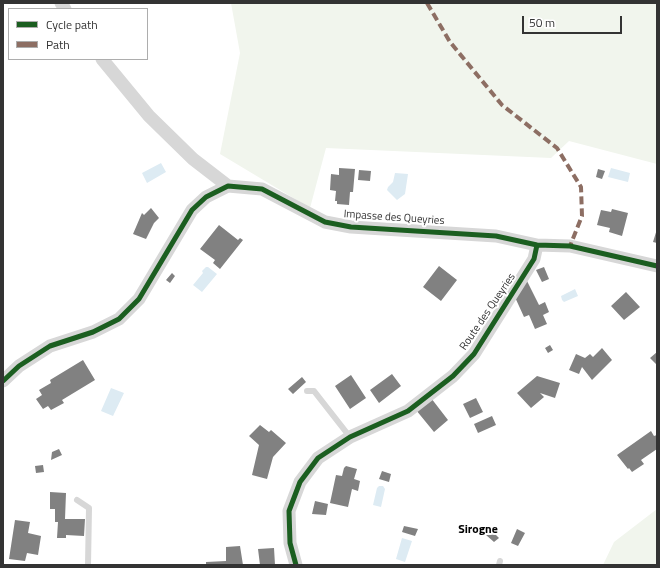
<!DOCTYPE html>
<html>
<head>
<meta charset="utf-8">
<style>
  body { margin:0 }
  #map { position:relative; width:660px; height:568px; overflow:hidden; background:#fff; font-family:"Titillium Web",sans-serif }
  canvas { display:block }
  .frame { position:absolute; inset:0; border:4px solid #333; pointer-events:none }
  .legend { position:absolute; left:8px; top:8px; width:140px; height:52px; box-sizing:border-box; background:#fff; border:1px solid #adadad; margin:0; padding:5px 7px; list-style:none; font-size:12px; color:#333 }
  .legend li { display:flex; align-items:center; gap:8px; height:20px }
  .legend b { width:20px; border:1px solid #adadad }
  .scale { position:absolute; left:522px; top:16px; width:100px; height:18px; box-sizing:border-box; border:2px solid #333; border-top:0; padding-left:5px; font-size:12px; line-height:14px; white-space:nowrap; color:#333; -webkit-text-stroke:3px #fff; paint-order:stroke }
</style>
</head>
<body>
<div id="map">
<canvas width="660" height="568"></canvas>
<div class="frame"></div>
<ul class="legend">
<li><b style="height:5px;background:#1b5e20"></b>Cycle path</li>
<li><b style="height:5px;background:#8d6e63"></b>Path</li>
</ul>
<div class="scale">50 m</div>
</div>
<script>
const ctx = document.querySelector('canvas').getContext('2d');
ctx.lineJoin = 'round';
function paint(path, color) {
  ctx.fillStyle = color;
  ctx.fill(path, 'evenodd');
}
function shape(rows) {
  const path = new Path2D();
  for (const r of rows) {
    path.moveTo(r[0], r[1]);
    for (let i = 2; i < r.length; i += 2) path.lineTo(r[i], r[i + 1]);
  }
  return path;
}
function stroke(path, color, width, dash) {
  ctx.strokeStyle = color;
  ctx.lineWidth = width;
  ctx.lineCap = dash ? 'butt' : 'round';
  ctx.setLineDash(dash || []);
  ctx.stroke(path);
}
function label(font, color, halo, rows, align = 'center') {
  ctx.font = font + ' "Titillium Web",sans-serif';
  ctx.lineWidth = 4;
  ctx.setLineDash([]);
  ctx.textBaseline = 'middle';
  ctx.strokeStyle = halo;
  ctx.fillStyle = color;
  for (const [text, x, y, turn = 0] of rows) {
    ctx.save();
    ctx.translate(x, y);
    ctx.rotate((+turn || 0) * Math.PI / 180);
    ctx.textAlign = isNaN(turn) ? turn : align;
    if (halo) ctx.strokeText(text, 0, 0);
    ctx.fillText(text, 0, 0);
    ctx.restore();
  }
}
paint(shape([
  [231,3,657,3,657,164,569,141,551,158,326,148,310,208,220,154,240,53],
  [657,509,657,565,603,565,614,542]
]), '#f1f5ed');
paint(shape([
  [161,163,166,172,147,183,142,173],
  [611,168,630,173,628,182,608,177],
  [395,173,408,174,405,194,397,200,387,190,388,187,393,182],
  [206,267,208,267,217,274,202,292,193,285,203,273,202,271],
  [575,289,578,296,564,302,562,300,561,296],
  [111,388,124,393,113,416,101,411],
  [379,486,383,486,385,489,381,507,373,505,377,488],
  [402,538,412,541,405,562,396,559]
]), '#ddebf3');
paint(shape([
  [339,168,355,169,353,192,350,192,349,205,337,204,337,201,335,201,336,191,330,190,331,174,339,175],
  [598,169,605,171,602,179,596,177],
  [359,170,371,171,370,181,358,180],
  [151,208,159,218,154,223,146,239,133,234,142,213,144,215],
  [612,209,628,213,622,236,609,232,610,228,597,225,601,210,611,212],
  [219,225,238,240,240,238,243,240,220,269,213,263,215,260,200,249],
  [657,229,657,243,653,242],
  [439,266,457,280,441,301,423,287],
  [544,267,549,279,542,282,536,270],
  [172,273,175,276,170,283,166,280],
  [526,279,539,305,545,302,549,312,543,315,547,324,535,329,529,315,524,317,514,295],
  [626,292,640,307,624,320,611,306],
  [550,345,553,350,548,353,545,348],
  [602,348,612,360,592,380,582,367,579,374,569,370,576,354,585,358,590,354,593,357],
  [657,352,657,365,650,358],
  [83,360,95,380,62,400,64,403,51,410,48,406,43,409,36,399,42,395,39,390,51,383,50,380],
  [392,374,401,386,379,403,370,390],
  [351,375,366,398,350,409,335,386],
  [537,376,560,383,555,398,540,393,544,397,531,408,517,393],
  [302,377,306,382,293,394,288,389],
  [431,398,448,420,434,432,416,410],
  [476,398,483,412,470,418,463,404],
  [492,416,496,425,478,433,474,424],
  [260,425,269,432,271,430,286,443,273,457,267,479,252,475,259,445,249,436],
  [651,431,654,436,657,435,657,449,641,460,644,464,632,472,629,468,628,469,617,455],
  [59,449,62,455,51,460,52,452],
  [43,465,44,472,36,473,35,466],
  [346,466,357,469,354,479,360,481,358,491,352,489,348,507,330,503,336,475,342,476,344,468],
  [382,471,391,474,389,482,379,479],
  [50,492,66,493,65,519,85,519,84,536,66,535,66,538,57,538,58,522,55,522,55,509,50,509],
  [315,501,328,504,326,515,312,514],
  [15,520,30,522,28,533,41,536,38,555,27,553,25,561,9,559],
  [404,526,418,529,415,536,402,532],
  [517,529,525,533,518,546,511,543],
  [491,530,499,538,494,542,486,535],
  [240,546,243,565,206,565,206,562,226,561,226,547],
  [274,548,275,565,260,565,258,549]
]), '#818181');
stroke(shape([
  [307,391,314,391,350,437],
  [77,500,89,508,88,565],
  [499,565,500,561]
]), '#d7d7d7', 6);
stroke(shape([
  [61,3,65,9],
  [102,59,149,116,193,159,228,186],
  [3,381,19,366,50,346,93,332,119,319,139,299,192,210,206,197,228,186,262,189,325,222,351,227,496,236,537,245,570,246,657,266],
  [296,565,290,543,289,511,300,482,318,458,350,437,408,411,453,376,474,354,534,259,537,245]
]), '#d7d7d7', 13);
stroke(shape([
  [427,3,450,42,502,105,557,148,581,187,582,216,570,246]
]), '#8d6e63', 4, [8, 4]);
stroke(shape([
  [3,381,19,366,50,346,93,332,119,319,139,299,192,210,206,197,228,186,262,189,325,222,351,227,496,236,537,245,570,246,657,266],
  [296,565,290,543,289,511,300,482,318,458,350,437,408,411,453,376,474,354,534,259,537,245]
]), '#1b5e20', 5);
label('11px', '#333', '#fff', [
  ["Impasse des Queyries",394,218,4],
  ["Route des Queyries",488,312,-56]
]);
label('bold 12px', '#000', '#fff', [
  ["Sirogne",478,530]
]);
</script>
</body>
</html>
